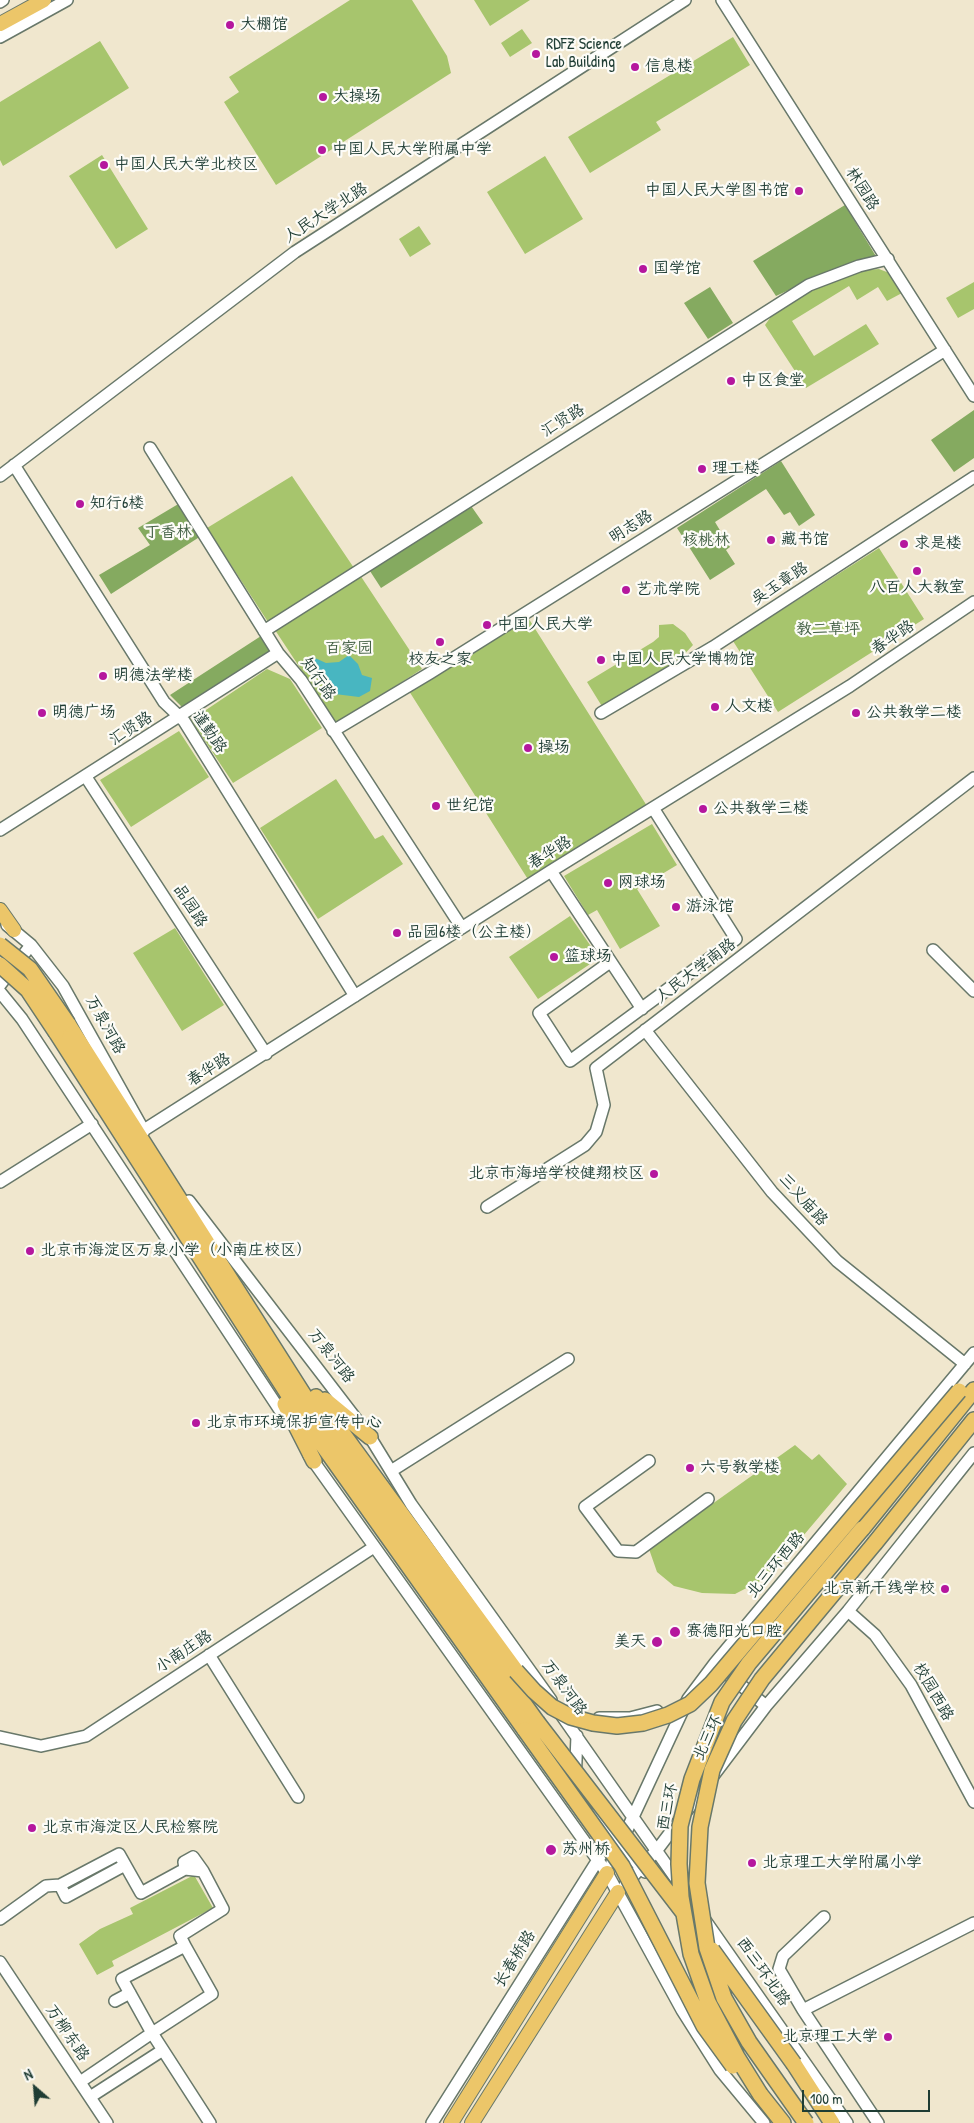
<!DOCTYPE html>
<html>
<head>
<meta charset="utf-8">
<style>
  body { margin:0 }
  #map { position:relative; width:974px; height:2123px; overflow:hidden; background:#f0e7ce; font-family:"Patrick Hand",sans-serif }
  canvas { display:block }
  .north { position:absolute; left:10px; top:2063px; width:50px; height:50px; -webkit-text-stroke:4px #fdfcf7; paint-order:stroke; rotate:333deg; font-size:14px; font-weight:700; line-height:20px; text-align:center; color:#1f3d34 }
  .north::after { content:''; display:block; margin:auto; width:18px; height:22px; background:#1f3d34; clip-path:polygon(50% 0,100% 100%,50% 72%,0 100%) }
  .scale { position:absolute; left:802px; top:2090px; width:128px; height:22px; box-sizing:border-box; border:2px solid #1f3d34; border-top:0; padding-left:6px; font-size:15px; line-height:18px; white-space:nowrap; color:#1f3d34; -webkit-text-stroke:4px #fdfcf7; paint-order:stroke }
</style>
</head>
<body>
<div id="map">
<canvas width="974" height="2123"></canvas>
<div class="north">N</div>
<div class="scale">100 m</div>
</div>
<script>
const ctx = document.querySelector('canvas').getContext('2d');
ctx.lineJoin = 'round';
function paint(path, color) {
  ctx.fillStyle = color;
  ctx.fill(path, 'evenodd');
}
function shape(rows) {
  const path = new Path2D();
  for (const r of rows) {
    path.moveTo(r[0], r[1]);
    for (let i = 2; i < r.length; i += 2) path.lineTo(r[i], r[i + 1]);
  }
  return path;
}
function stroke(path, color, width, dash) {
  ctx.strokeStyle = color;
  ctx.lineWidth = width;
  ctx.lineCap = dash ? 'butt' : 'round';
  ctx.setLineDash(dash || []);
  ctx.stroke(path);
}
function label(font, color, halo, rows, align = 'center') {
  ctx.font = font + ' "Patrick Hand","LXGW WenKai TC",sans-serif';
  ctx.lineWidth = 4.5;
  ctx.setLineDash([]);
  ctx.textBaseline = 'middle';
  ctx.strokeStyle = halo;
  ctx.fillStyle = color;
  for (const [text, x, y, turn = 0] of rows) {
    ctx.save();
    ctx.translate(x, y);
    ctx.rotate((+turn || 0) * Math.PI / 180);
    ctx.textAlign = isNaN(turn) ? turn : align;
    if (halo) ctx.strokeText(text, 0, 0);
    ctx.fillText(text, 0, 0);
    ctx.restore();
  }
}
paint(shape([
  [350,0,412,0,447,56,451,73,276,185,224,102,239,92,229,77],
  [474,0,530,0,490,26],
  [522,29,532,43,510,57,501,43],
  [733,37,750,65,656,122,661,130,590,173,568,137],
  [100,41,129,88,3,166,0,160,0,102],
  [102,155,148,229,116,249,69,176],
  [545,156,583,219,525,254,487,192],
  [419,226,431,244,410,257,399,239],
  [879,269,892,274,902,293,887,301,878,287,857,300,849,286,792,321,814,356,866,324,879,344,806,388,765,325,775,311,813,288,852,271],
  [974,282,974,309,958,318,946,298],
  [292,476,354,568,268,622,207,528],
  [879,548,924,619,778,712,733,641],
  [360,575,422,669,337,724,275,630],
  [527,616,647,806,529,881,409,691],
  [673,624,685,633,693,645,679,660,658,676,603,708,587,682,653,642,659,637,659,625],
  [267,669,290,679,322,728,233,783,191,720],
  [179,731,209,777,131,827,100,780],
  [336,779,375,839,383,835,403,864,318,919,260,828],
  [652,824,677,865,637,889,660,926,620,949,597,910,588,915,564,876],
  [570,916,599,958,538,999,509,957],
  [175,928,224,1005,182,1031,133,953],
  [795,1445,812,1460,819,1454,847,1484,792,1549,760,1581,735,1594,702,1593,674,1586,657,1572,649,1549],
  [194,1875,213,1908,112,1961,114,1966,97,1975,79,1944,100,1929,133,1914,130,1908]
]), '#a7c56d');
paint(shape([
  [845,205,877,258,804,283,776,296,753,261],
  [710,287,733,323,708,339,684,303],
  [974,410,974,458,954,472,931,440],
  [781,461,815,515,799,526,790,512,784,515,766,489,715,522,730,547,726,550,735,564,710,580,677,528],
  [180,503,201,536,111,594,99,575,150,545,138,528],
  [469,503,483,523,381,588,368,568],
  [261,636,266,637,271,650,183,708,170,695]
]), '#85aa60');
paint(shape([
  [349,655,358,664,362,675,372,678,370,691,359,697,335,694,312,663,315,658,326,663,339,662]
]), '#48b6c1');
const minor = shape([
  [722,0,974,396],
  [0,2,3,0],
  [0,37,67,0],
  [150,448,278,653,301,680,462,928],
  [14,465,164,702,184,721,355,996],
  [0,476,295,252,685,0],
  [264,631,809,285,859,266,888,259],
  [601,713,713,647,974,477],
  [333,731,430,673,945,350],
  [86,777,266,1054],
  [0,830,278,653],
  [551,871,642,1009],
  [7,925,31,945,63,986,144,1131],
  [933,950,974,991],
  [610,962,539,1013,570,1061,736,939,653,808],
  [0,985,31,945],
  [0,992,22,1019,287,1421],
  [645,1030,772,1192,837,1261,965,1364],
  [144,1130,551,871,850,686,974,602],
  [0,1182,92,1124],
  [189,1201,370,1437,411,1504,551,1700],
  [487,1207,585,1145,596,1132,604,1105,596,1068,974,778],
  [309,1455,607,1873,682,2010,720,2070,764,2123],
  [649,1461,585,1507,618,1551,636,1552,708,1499],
  [391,1471,568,1359],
  [848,1611,875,1635,911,1685,974,1802],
  [209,1655,298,1797],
  [718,1666,766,1706],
  [560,1713,847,2123],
  [599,1718,630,1718,657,1711],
  [577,1736,575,1784,620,1845,645,1872],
  [0,1737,41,1746,86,1736,374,1547],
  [612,1862,688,1699,715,1663,974,1353],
  [185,1869,184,1862,193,1857,203,1871],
  [60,1885,66,1897,125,1865],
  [625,1885,657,1850,766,1706,848,1611,974,1453],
  [824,1917,783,1956,779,1969,803,2010,878,2123],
  [0,1919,46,1886,60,1885,119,1854,141,1893,185,1869,203,1871,223,1909,180,1936,185,1946,122,1979,152,2033,80,2082],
  [185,1946,212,1994,152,2033,210,2123],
  [0,1962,107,2123],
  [115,2001,130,1993],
  [803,2010,974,1923],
  [90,2097,163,2050],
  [432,2123,601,1855]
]);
const major = shape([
  [0,24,44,0],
  [0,910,14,930],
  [451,2123,607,1873],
  [472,2123,618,1892]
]);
const highway = shape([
  [68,1024,312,1408,537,1722],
  [56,1032,302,1416,525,1730],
  [316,1397,516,1671],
  [325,1400,370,1437],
  [285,1404,314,1461],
  [862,1529,974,1390],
  [875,1543,974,1420],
  [794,2064,832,2123],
  [760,2094,783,2123]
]);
stroke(minor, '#68786a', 14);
stroke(major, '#68786a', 16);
stroke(highway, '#68786a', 18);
stroke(minor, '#fff', 11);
stroke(major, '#ecc669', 14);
stroke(highway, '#ecc669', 15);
const highwayBridge = shape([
  [0,945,30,969,68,1024],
  [0,965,28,990,56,1032],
  [516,1671,534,1691,552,1707,571,1717,593,1723,617,1726,643,1723,668,1715,690,1704,711,1684,959,1391],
  [537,1722,683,1912],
  [525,1730,622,1866,704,2026,733,2066],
  [712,1950,794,2064],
  [760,2094,737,2057,708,2002,691,1954,681,1897,679,1864,680,1826,692,1779,722,1702,749,1663,862,1529],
  [806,2123,749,2042,724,1998,707,1948,697,1883,700,1827,712,1770,734,1721,762,1679,875,1543]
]);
stroke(highwayBridge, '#68786a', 18, []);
stroke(highwayBridge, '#ecc669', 15);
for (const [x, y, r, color] of [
  [230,25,5,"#b5179e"],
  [536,54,5,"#b5179e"],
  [635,67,5,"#b5179e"],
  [323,97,5,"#b5179e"],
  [322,150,5,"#b5179e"],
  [104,165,5,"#b5179e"],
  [799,191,5,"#b5179e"],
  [643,269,5,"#b5179e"],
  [731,381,5,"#b5179e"],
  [702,469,5,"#b5179e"],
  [80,504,5,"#b5179e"],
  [771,540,5,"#b5179e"],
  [904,544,5,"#b5179e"],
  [917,571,5,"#b5179e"],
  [626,590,5,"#b5179e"],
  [487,625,5,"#b5179e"],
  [440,642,5,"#b5179e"],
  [601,660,5,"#b5179e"],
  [103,676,5,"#b5179e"],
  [715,707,5,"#b5179e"],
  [42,713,5,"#b5179e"],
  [856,713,5,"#b5179e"],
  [528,748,5,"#b5179e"],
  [436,806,5,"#b5179e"],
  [703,809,5,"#b5179e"],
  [608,883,5,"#b5179e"],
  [676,907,5,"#b5179e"],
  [397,933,5,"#b5179e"],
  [554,957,5,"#b5179e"],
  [654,1174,5,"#b5179e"],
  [30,1251,5,"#b5179e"],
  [196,1423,5,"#b5179e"],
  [690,1468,5,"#b5179e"],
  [945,1589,5,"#b5179e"],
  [675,1632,6,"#b5179e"],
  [657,1642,6,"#b5179e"],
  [32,1828,5,"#b5179e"],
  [551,1850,6,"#b5179e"],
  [752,1863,5,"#b5179e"],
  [888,2037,5,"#b5179e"]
]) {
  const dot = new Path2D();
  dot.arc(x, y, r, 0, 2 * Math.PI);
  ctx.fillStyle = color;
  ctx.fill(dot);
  stroke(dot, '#fdfcf7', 2);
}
label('16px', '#1f3d34', '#fdfcf7', [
  ["大棚馆",240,25],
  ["RDFZ Science",546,45],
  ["Lab Building",546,63],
  ["信息楼",645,67],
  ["大操场",333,97],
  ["中国人民大学附属中学",332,150],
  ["中国人民大学北校区",114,165],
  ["中国人民大学图书馆",789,191,"right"],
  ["国学馆",653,269],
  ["中区食堂",741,381],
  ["理工楼",712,469],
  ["知行6楼",90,504],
  ["藏书馆",781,540],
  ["求是楼",914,544],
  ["八百人大教室",917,588,"center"],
  ["艺术学院",636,590],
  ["中国人民大学",497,625],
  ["校友之家",440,660,"center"],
  ["中国人民大学博物馆",611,660],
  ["明德法学楼",113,676],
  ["人文楼",725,707],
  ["明德广场",52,713],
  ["公共教学二楼",866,713],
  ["操场",538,748],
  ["世纪馆",446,806],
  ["公共教学三楼",713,809],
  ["网球场",618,883],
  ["游泳馆",686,907],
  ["品园6楼（公主楼）",407,933],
  ["篮球场",564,957],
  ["北京市海培学校健翔校区",644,1174,"right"],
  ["北京市海淀区万泉小学（小南庄校区）",40,1251],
  ["北京市环境保护宣传中心",206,1423],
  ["六号教学楼",700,1468],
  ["北京新干线学校",935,1589,"right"],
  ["赛德阳光口腔",686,1632],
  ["美天",646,1642,"right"],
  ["北京市海淀区人民检察院",42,1828],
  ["苏州桥",562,1850],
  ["北京理工大学附属小学",762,1863],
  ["北京理工大学",878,2037,"right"]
], 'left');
label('16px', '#1f3d34', '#fdfcf7', [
  ["林园路",862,189,58],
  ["人民大学北路",326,213,-33],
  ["汇贤路",563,421,-32],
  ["明志路",631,527,-32],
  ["吴玉章路",780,584,-33],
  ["春华路",893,638,-34],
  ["知行路",318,679,55],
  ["汇贤路",131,729,-33],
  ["谨勤路",209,732,56],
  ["春华路",550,853,-32],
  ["品园路",190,906,57],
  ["人民大学南路",696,971,-37],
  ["万泉河路",105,1025,61],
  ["春华路",209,1070,-32],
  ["三义庙路",803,1200,48],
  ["万泉河路",331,1356,52],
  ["北三环西路",776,1565,-50],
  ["小南庄路",184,1652,-33],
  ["万泉河路",564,1688,54],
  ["校园西路",933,1692,60],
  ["北三环",708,1738,-65],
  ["西三环",668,1807,-79],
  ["长春桥路",515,1959,-58],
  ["西三环北路",763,1972,55],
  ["万柳东路",67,2033,56]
]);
label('16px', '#415f42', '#fdfcf7', [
  ["丁香林",168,533],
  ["核桃林",706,541],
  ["教二草坪",828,630],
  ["百家园",349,649]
]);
</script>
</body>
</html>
